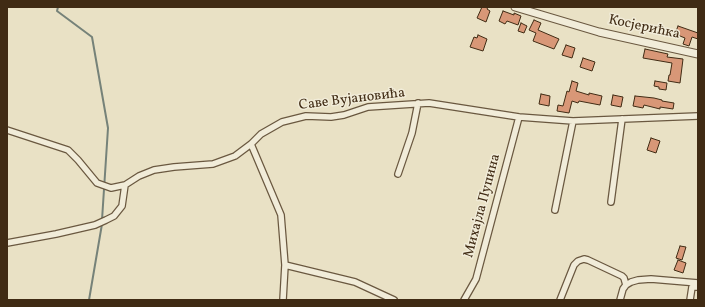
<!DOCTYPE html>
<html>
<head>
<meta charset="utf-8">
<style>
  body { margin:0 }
  #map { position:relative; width:705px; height:307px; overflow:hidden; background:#e9e1c5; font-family:Vollkorn,serif }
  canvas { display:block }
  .frame { position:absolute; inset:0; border:8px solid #402b14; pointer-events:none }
</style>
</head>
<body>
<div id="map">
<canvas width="705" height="307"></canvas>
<div class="frame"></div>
</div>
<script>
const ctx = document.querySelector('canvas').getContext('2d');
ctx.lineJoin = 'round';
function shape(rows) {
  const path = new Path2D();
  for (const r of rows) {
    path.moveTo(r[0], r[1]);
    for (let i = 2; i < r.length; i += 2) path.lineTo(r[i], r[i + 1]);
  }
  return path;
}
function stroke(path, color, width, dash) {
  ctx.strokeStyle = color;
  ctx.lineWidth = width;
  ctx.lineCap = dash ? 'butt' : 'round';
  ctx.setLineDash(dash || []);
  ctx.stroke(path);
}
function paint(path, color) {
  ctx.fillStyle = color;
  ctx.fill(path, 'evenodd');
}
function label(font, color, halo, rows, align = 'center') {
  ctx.font = font + ' Vollkorn,serif';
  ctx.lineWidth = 3;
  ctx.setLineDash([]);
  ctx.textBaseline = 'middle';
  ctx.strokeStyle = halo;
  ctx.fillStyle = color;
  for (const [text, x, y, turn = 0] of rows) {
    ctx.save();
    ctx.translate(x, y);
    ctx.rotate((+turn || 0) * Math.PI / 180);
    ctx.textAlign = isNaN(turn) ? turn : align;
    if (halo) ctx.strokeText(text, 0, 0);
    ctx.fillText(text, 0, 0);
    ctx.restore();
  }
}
stroke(shape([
  [58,7,57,11,92,37,108,128,102,220],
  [89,300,102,224]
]), '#768279', 2);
const building = shape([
  [482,7,488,7,487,9,490,11,486,22,477,18,482,7],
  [503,11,514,15,514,13,521,16,518,25,507,21,505,24,499,21,503,11],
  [534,20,541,23,538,30,559,39,554,49,533,41,536,33,529,30,534,20],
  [521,23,527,26,524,33,518,31,521,23],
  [678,26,698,33,698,39,692,37,689,46,683,44,685,38,675,34,678,26],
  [478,35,487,39,483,51,470,47,474,37,477,38,478,35],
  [566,45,575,48,572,58,562,55,566,45],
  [645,49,668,54,667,57,683,59,680,83,668,81,669,75,670,75,672,63,643,58,645,49],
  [583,58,595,62,592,71,580,67,583,58],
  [572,81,578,83,576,91,589,95,589,93,602,96,600,105,579,101,578,103,572,101,569,113,557,111,558,105,563,106,567,91,569,92,572,81],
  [655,81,667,83,666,90,659,89,659,87,654,86,655,81],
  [541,94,550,96,549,106,539,104,541,94],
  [613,95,623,97,621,107,611,105,613,95],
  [635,96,654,98,662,100,662,101,674,103,673,109,660,107,660,109,644,105,643,108,633,106,635,96],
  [651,138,660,141,656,153,647,150,651,138],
  [680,246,686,247,682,260,676,258,680,246],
  [678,260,686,263,683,273,674,270,678,260]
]);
paint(building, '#d89777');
stroke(building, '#402b14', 1);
const minor = shape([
  [7,130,68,150,78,160,97,183,111,188,125,185,139,176,154,170,174,167,213,164,235,156,251,144,261,134,282,122,306,116,331,117,344,115,368,107,429,103,519,117,573,121,698,116],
  [251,144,281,215,285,265,283,300],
  [398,174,412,133,418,103],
  [611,202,622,119],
  [555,210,573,121],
  [7,243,56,234,95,225,106,220,114,216,122,206,125,185],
  [285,265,355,282,394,300],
  [464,300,476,279,519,117],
  [560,300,574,265,578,261,584,259,588,260,622,276,624,278,626,285],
  [620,300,623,289,626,285,631,282,638,280,651,279,698,283],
  [690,300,692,287,698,287]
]);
const tertiary = shape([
  [515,7,599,32,698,54]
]);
stroke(minor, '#6a5840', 8);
stroke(tertiary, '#6a5840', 9);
stroke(minor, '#f1ecd9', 5.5);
stroke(tertiary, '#f1ecd9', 7);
label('14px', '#402b14', '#f1ecd9', [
  ["Косјерићка",644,28,12],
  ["Саве Вујановића",352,100,-7],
  ["Михајла Пупина",483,206,-75]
]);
</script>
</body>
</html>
